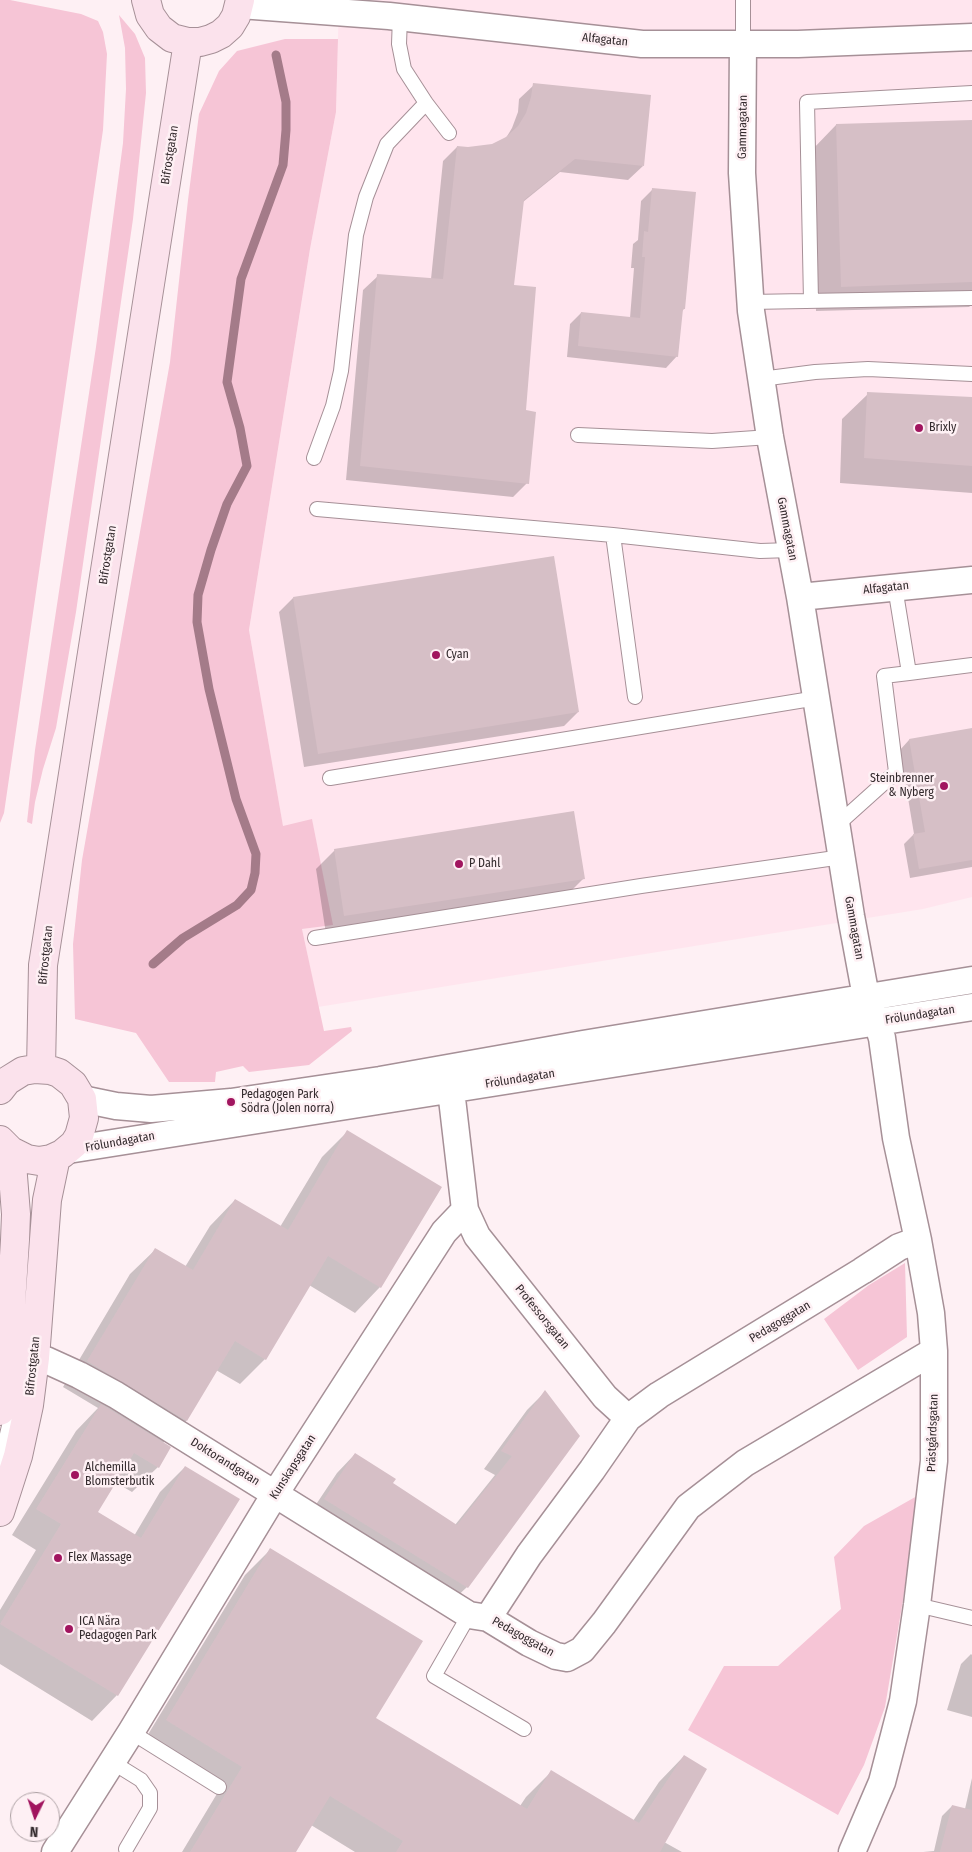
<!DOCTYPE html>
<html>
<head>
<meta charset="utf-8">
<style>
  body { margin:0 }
  #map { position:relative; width:972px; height:1852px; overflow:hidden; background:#fef0f4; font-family:"Fira Sans Condensed",sans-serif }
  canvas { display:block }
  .north { position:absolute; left:10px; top:1792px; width:50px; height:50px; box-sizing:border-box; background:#fef0f4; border:1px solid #ada1a4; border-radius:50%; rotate:184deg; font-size:14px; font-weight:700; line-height:20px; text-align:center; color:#332a2d }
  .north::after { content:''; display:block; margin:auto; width:18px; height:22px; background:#a1155f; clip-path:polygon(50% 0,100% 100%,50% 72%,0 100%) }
</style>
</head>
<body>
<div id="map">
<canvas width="972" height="1852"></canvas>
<div class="north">N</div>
</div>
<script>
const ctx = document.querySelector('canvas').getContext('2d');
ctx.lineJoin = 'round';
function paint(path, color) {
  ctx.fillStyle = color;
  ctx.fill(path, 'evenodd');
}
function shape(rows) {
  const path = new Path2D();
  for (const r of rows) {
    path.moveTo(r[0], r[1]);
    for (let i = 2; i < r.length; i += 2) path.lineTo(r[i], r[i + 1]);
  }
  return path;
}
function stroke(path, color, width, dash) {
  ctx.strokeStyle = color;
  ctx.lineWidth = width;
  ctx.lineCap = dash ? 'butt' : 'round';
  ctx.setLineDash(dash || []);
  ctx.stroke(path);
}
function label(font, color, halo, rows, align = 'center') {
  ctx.font = font + ' "Fira Sans Condensed",sans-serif';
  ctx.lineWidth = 5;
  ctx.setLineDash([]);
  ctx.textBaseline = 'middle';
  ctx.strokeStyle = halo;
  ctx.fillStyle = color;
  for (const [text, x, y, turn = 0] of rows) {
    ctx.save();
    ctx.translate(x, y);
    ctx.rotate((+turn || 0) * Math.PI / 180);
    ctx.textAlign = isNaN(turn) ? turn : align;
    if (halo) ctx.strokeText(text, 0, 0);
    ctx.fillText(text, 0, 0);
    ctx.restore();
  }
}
paint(shape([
  [339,0,972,0,972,897,923,909,318,1007,302,929,332,924,312,820,283,827,249,630,310,249,336,112]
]), '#ffe5ee');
paint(shape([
  [0,0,10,0,81,14,98,21,103,32,107,54,103,130,4,813,0,823],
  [119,15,135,34,145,58,146,93,133,219,76,612,56,728,43,769,35,802,32,824,27,822,35,750,96,347,123,143,126,89,125,48],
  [285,39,338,39,336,112,310,249,249,630,283,826,312,819,333,925,302,929,324,1031,351,1027,352,1031,309,1065,249,1072,243,1066,216,1072,215,1082,169,1082,136,1033,75,1019,73,944,82,860,170,362,188,200,199,114,219,71,237,51],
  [905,1263,907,1337,858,1370,824,1319,869,1285],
  [917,1496,903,1600,885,1707,864,1765,838,1815,688,1730,724,1666,778,1666,841,1609,834,1557,864,1526]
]), '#f6c5d6');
paint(shape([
  [534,85,643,166,628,180,560,172,523,202,513,286,525,411,527,483,513,497,346,480,363,290,378,276,431,279,443,161,457,147,468,149,492,145,506,138,512,128,518,112,519,99],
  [972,121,972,304,969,307,816,311,811,151,836,125],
  [652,190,684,309,682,311,677,356,666,368,567,357,570,324,581,313,630,318,634,268,631,268,633,244,638,240,641,201],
  [868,394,972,398,972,493,840,483,842,419],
  [293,598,578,712,564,726,304,767,279,612],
  [972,729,972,867,910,878,904,844,914,834,900,750,909,740],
  [335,850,584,878,565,897,326,934,316,869],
  [347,1132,380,1287,355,1313,309,1285,265,1359,240,1384,216,1370,186,1421,163,1443,158,1467,132,1492,115,1482,96,1513,134,1536,160,1492,185,1467,117,1695,92,1721,0,1664,0,1610,36,1550,12,1535,76,1431,98,1408,63,1387,130,1274,156,1249,185,1267,210,1226,235,1200,280,1227,322,1157],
  [545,1392,467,1587,448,1605,307,1518,337,1473,355,1454,391,1483,455,1525,495,1475,484,1469,527,1410],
  [270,1550,374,1719,520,1806,526,1797,551,1772,633,1821,659,1782,684,1756,664,1842,682,1852,355,1852,311,1825,295,1852,182,1852,218,1792,141,1746,245,1575],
  [971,1654,972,1655,972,1717,947,1710,961,1664],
  [972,1778,972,1852,923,1852,934,1851,942,1816,952,1806,965,1809]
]), '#0003');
stroke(shape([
  [153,964,183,938,237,905,251,890,255,873,256,854,236,799,209,689,197,622,198,595,211,550,227,504,247,466,240,428,227,382,241,279,283,165,286,130,286,102,276,55]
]), '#a47b89', 9);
paint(shape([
  [533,83,651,95,644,166,575,159,524,200,514,285,536,287,526,410,536,412,529,484,360,466,377,274,443,279,457,146,468,147,492,144,506,137,518,126,526,113,531,97],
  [972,120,972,282,841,287,836,124],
  [652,188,696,192,685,309,683,309,678,357,578,346,581,312,640,318,645,257,642,257,644,231,648,232],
  [867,392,972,397,972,466,864,458],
  [554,556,579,712,318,754,293,597],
  [972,728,972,860,919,869,913,834,925,832,909,739],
  [574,811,585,879,344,916,334,849],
  [347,1130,442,1187,381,1288,328,1256,266,1360,235,1341,187,1421,87,1361,155,1248,193,1270,235,1199,288,1230],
  [545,1390,580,1436,468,1588,324,1499,355,1453,396,1479,393,1483,457,1525,512,1456,501,1451],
  [101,1404,171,1447,159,1468,134,1453,98,1512,141,1538,185,1466,240,1499,118,1696,0,1624,61,1524,36,1509],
  [270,1548,423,1641,376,1718,527,1809,551,1770,639,1823,684,1755,707,1769,660,1852,396,1852,403,1841,330,1796,296,1852,190,1852,242,1767,166,1720],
  [952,1805,972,1810,972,1852,940,1852]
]), '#d6bfc6');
const service = shape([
  [743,0,743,44],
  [400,17,399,44,404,69,426,103,449,133],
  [811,301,807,102,972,93],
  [750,302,972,298],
  [761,379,815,372,868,369,972,374],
  [578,435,712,441,770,437],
  [314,458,333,406,341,371,356,235,366,197,387,144,426,103],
  [317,509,613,535,760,551,791,550],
  [613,535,635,697],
  [895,587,909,673,972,665],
  [330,778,817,698],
  [837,825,896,772,884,676,909,673],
  [315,938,641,886,842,857],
  [0,1465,15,1400],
  [917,1605,972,1618],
  [469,1615,434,1676,524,1729],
  [131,1732,219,1787],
  [112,1762,141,1780,150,1793,150,1808,126,1849]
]);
const minor = shape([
  [240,5,389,16,642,44,798,44,972,37],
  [743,44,742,173,751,311,770,437,800,597,851,916,866,997,877,1022,882,1038,896,1138,918,1240,931,1313,934,1351,934,1461,917,1605,903,1701,882,1782,852,1852],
  [800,597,972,580],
  [449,1073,465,1210,477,1236,605,1397,628,1418],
  [82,1099,116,1106,151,1109,231,1102,380,1080,583,1044,972,980],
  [68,1150,972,1007],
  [35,1358,46,1360,79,1375,116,1395,469,1615,488,1618,529,1643,556,1656,567,1658,582,1650,604,1623,688,1507,745,1463,934,1351],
  [488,1618,529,1555,592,1470,628,1418,659,1395,862,1271,899,1247,918,1240],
  [55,1852,131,1732,275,1494,444,1232,465,1210]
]);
const secondary = shape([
  [146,0,150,15,159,28,172,38,188,42,200,42,211,39,221,34,230,26,236,16,240,0],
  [41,1069,43,965,188,42],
  [0,1090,7,1081,23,1071,35,1069,50,1070,59,1073,73,1084,82,1099,84,1118,79,1136,74,1144,62,1154,51,1159,39,1161,27,1159,11,1151,0,1140],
  [0,1411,6,1385,15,1240,16,1214,11,1151],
  [0,1512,18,1456,29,1405,35,1358,47,1200,56,1157]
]);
stroke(service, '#a69097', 16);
stroke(minor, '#a69097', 29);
stroke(secondary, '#a69097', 30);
stroke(service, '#fff', 14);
stroke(minor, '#fff', 26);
stroke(secondary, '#fbe2ec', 28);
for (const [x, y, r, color] of [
  [919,428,5,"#a1155f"],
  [436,655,5,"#a1155f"],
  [944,786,5,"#a1155f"],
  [459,864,5,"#a1155f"],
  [231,1102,5,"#a1155f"],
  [75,1475,5,"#a1155f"],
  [58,1558,5,"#a1155f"],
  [69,1629,5,"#a1155f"]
]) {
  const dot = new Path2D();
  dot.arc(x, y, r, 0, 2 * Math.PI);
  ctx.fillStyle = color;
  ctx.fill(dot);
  stroke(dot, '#fef0f4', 2);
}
label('12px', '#332a2d', '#fef0f4', [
  ["Alfagatan",605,40,6],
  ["Gammagatan",743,127,-89],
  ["Bifrostgatan",170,155,-81],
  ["Gammagatan",787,529,79],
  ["Bifrostgatan",108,555,-81],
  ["Alfagatan",886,588,-6],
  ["Gammagatan",854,928,80],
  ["Bifrostgatan",46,955,-84],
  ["Frölundagatan",920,1015,-9],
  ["Frölundagatan",520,1079,-9],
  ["Frölundagatan",120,1142,-10],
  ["Professorsgatan",542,1317,51],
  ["Pedagoggatan",780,1322,-31],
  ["Bifrostgatan",33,1366,-84],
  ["Prästgårdsgatan",933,1433,-88],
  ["Doktorandgatan",225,1462,32],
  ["Kunskapsgatan",293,1467,-57],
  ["Pedagoggatan",523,1637,29]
]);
label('12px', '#332a2d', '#fef0f4', [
  ["Brixly",929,428],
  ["Cyan",446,655],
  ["Steinbrenner",934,779,"right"],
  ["& Nyberg",934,793,"right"],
  ["P Dahl",469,864],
  ["Pedagogen Park",241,1095],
  ["Södra (Jolen norra)",241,1109],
  ["Alchemilla",85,1468],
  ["Blomsterbutik",85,1482],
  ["Flex Massage",68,1558],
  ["ICA Nära",79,1622],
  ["Pedagogen Park",79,1636]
], 'left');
</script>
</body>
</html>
